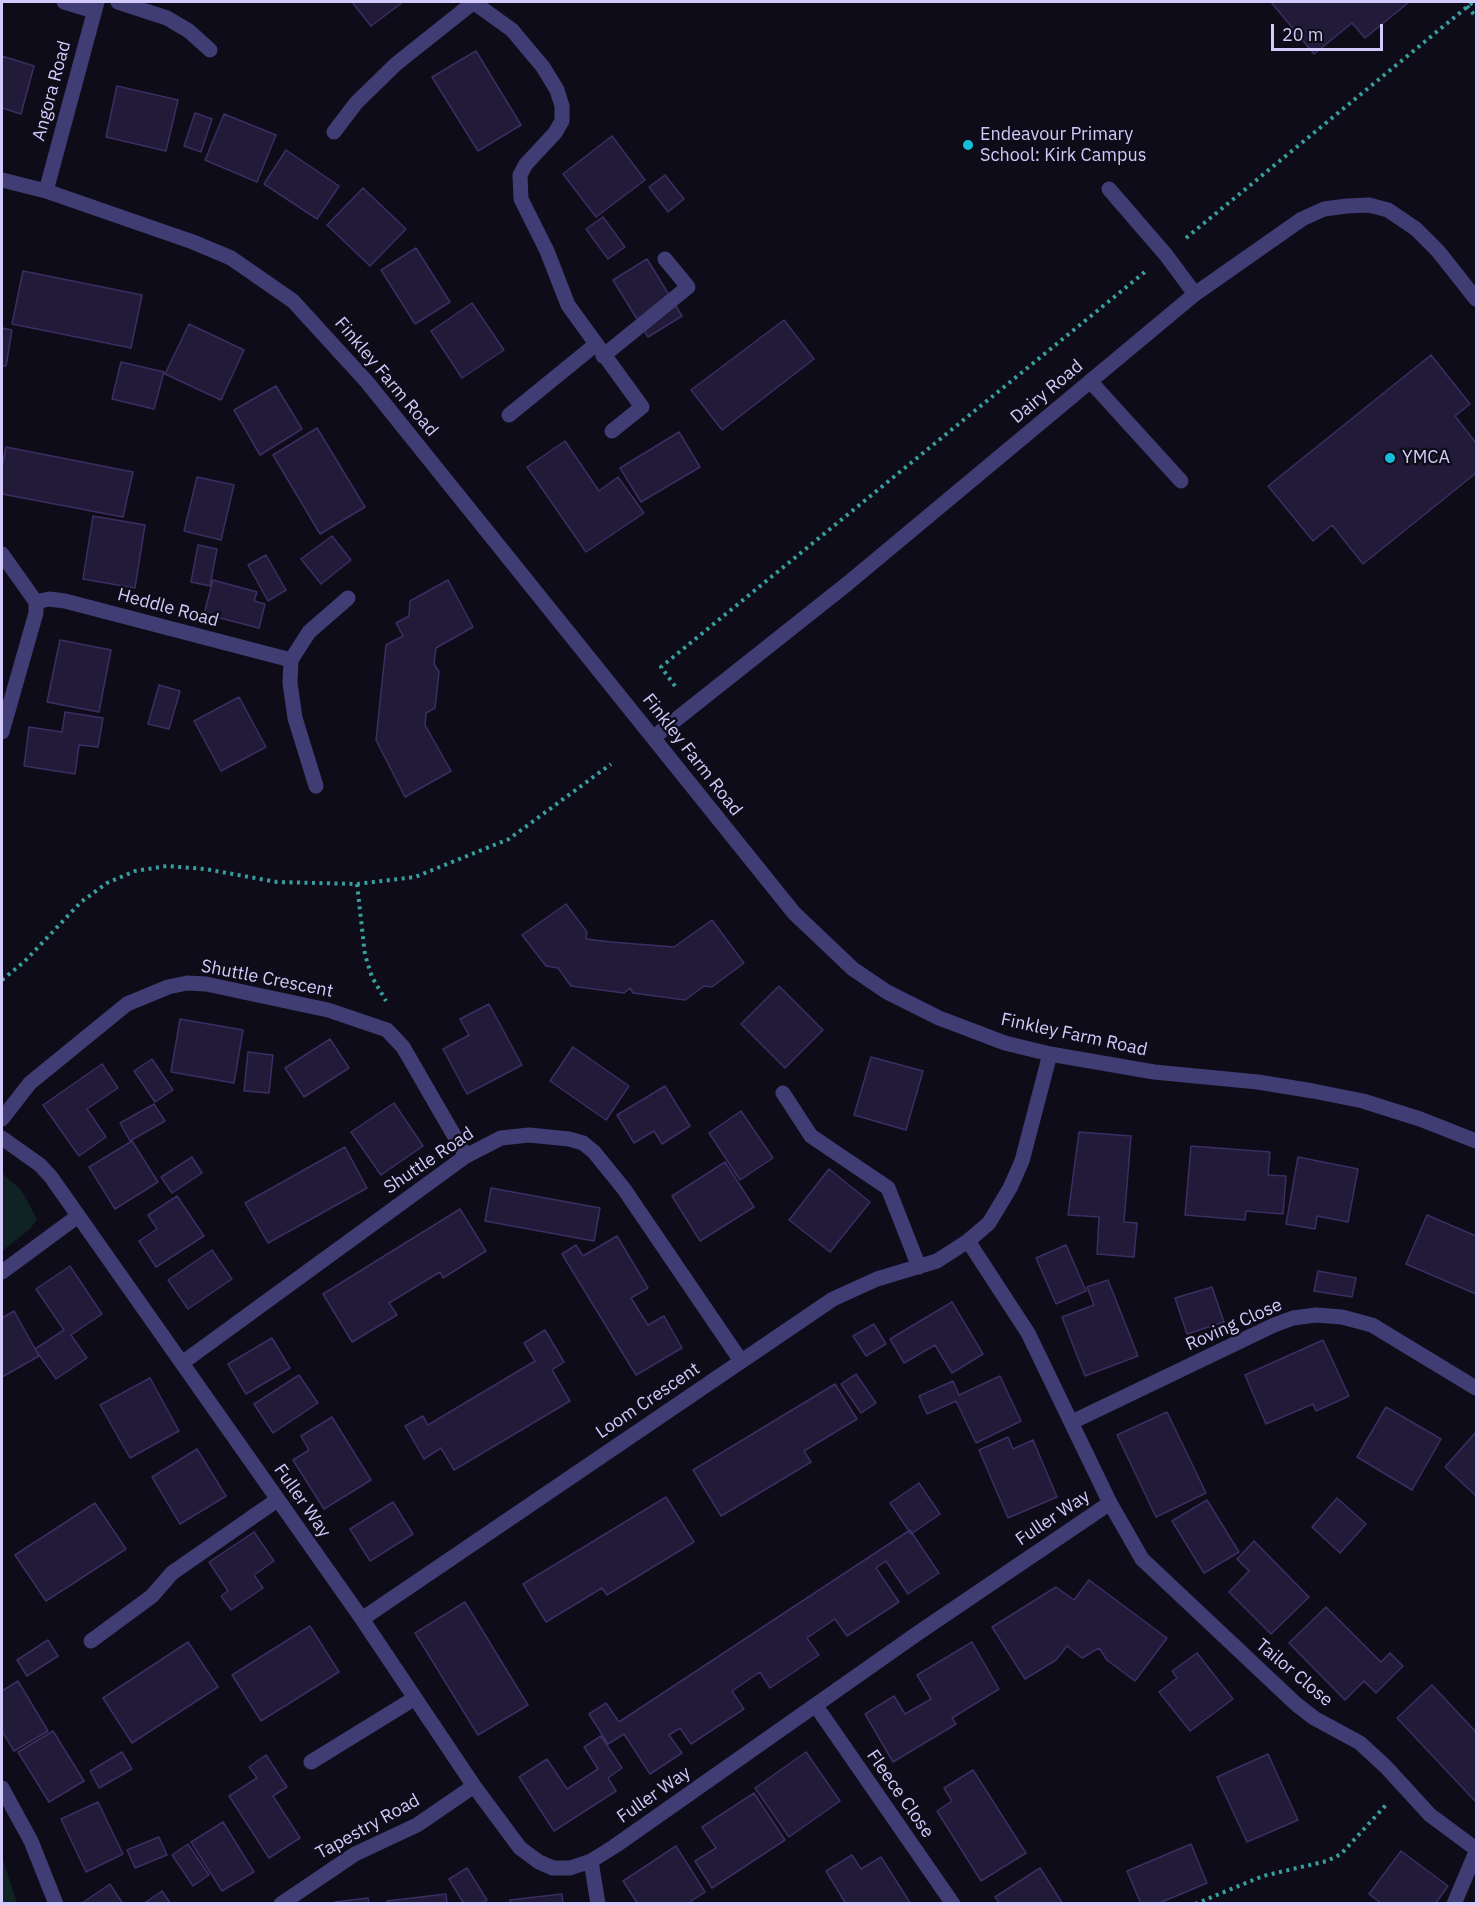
<!DOCTYPE html>
<html>
<head>
<meta charset="utf-8">
<style>
  body { margin:0 }
  #map { position:relative; width:1478px; height:1905px; overflow:hidden; background:#0f0c1a; font-family:"IBM Plex Sans",sans-serif }
  canvas { display:block }
  .frame { position:absolute; inset:0; border:3px solid #d1cafa; pointer-events:none }
  .scale { position:absolute; left:1271px; top:24px; width:112px; height:27px; box-sizing:border-box; border:3px solid #d1cafa; border-top:0; padding-left:8px; font-size:18px; line-height:21px; white-space:nowrap; color:#d1cafa; -webkit-text-stroke:4px #0f0c1a; paint-order:stroke }
</style>
</head>
<body>
<div id="map">
<canvas width="1478" height="1905"></canvas>
<div class="frame"></div>
<div class="scale">20 m</div>
</div>
<script>
const ctx = document.querySelector('canvas').getContext('2d');
ctx.lineJoin = 'round';
function paint(path, color) {
  ctx.fillStyle = color;
  ctx.fill(path, 'evenodd');
}
function shape(rows) {
  const path = new Path2D();
  for (const r of rows) {
    path.moveTo(r[0], r[1]);
    for (let i = 2; i < r.length; i += 2) path.lineTo(r[i], r[i + 1]);
  }
  return path;
}
function stroke(path, color, width, dash) {
  ctx.strokeStyle = color;
  ctx.lineWidth = width;
  ctx.lineCap = dash ? 'butt' : 'round';
  ctx.setLineDash(dash || []);
  ctx.stroke(path);
}
function label(font, color, halo, rows, align = 'center') {
  ctx.font = font + ' "IBM Plex Sans",sans-serif';
  ctx.lineWidth = 5;
  ctx.setLineDash([]);
  ctx.textBaseline = 'middle';
  ctx.strokeStyle = halo;
  ctx.fillStyle = color;
  for (const [text, x, y, turn = 0] of rows) {
    ctx.save();
    ctx.translate(x, y);
    ctx.rotate((+turn || 0) * Math.PI / 180);
    ctx.textAlign = isNaN(turn) ? turn : align;
    if (halo) ctx.strokeText(text, 0, 0);
    ctx.fillText(text, 0, 0);
    ctx.restore();
  }
}
paint(shape([
  [2,1173,21,1190,37,1219,30,1229,2,1251],
  [2,1857,17,1903,2,1903]
]), '#102323');
const building = shape([
  [352,2,403,2,371,26,352,2],
  [1271,2,1409,2,1365,38,1352,23,1314,54,1271,2],
  [476,51,521,125,478,151,432,77,476,51],
  [2,56,34,66,21,114,2,108,2,56],
  [117,86,178,100,166,151,106,137,117,86],
  [195,113,212,119,201,152,184,146,195,113],
  [224,114,276,135,257,182,205,160,224,114],
  [612,136,645,180,596,217,563,174,612,136],
  [286,150,339,186,317,219,264,184,286,150],
  [665,175,684,199,668,212,649,187,665,175],
  [363,188,406,229,370,266,327,225,363,188],
  [603,217,625,247,608,259,586,229,603,217],
  [416,248,450,302,415,324,381,270,416,248],
  [647,259,682,316,648,337,613,280,647,259],
  [23,271,142,295,131,348,12,324,23,271],
  [472,303,504,350,462,378,431,331,472,303],
  [784,320,814,359,722,430,691,390,784,320],
  [189,324,244,350,221,400,165,374,189,324],
  [2,328,12,330,6,366,2,366,2,328],
  [1431,355,1470,404,1455,416,1476,443,1476,473,1363,564,1332,525,1313,541,1268,486,1431,355],
  [121,362,164,372,154,409,112,399,121,362],
  [276,386,302,429,260,455,234,410,276,386],
  [317,428,365,507,320,534,273,455,317,428],
  [679,432,700,467,641,502,620,468,679,432],
  [565,441,599,491,618,477,644,513,586,552,527,467,565,441],
  [6,447,133,472,123,517,2,494,2,468,6,447],
  [197,477,234,485,221,540,184,531,197,477],
  [93,516,145,525,135,588,83,579,93,516],
  [332,536,351,560,321,584,301,559,332,536],
  [198,545,217,549,210,586,191,582,198,545],
  [266,555,286,590,268,601,248,565,266,555],
  [213,580,257,592,254,601,265,604,259,628,204,614,213,580],
  [448,580,473,627,436,648,434,664,439,672,435,708,426,713,425,725,451,771,405,797,376,740,386,645,403,636,396,623,409,616,410,601,448,580],
  [60,640,111,650,99,712,47,702,60,640],
  [159,685,180,691,169,729,148,724,159,685],
  [239,697,266,747,221,771,194,721,239,697],
  [65,712,103,718,98,747,79,745,75,774,24,766,29,727,62,732,65,712],
  [566,904,587,932,586,939,611,942,674,947,712,920,744,963,712,987,704,986,685,1000,633,993,630,988,624,993,571,986,558,968,546,966,522,935,566,904],
  [779,986,823,1030,785,1068,741,1024,779,986],
  [489,1004,522,1065,467,1094,443,1049,469,1035,460,1019,489,1004],
  [180,1019,243,1030,234,1083,171,1072,180,1019],
  [330,1039,349,1068,304,1097,285,1068,330,1039],
  [573,1047,629,1086,606,1120,550,1081,573,1047],
  [248,1052,273,1055,269,1093,244,1091,248,1052],
  [871,1057,923,1071,906,1130,854,1115,871,1057],
  [152,1059,173,1090,155,1102,134,1071,152,1059],
  [102,1064,118,1088,87,1109,106,1137,79,1156,43,1105,102,1064],
  [665,1086,690,1126,662,1144,654,1131,634,1143,617,1115,665,1086],
  [394,1103,423,1146,381,1175,351,1132,394,1103],
  [154,1104,165,1121,130,1141,120,1123,154,1104],
  [741,1111,773,1158,740,1180,709,1133,741,1111],
  [1079,1132,1131,1136,1124,1222,1137,1223,1134,1257,1097,1254,1099,1217,1068,1215,1079,1132],
  [132,1141,158,1182,115,1209,89,1167,132,1141],
  [1191,1146,1270,1152,1268,1175,1286,1176,1283,1214,1246,1211,1245,1220,1185,1215,1191,1146],
  [345,1147,367,1188,268,1243,245,1203,345,1147],
  [192,1157,202,1173,172,1193,161,1177,192,1157],
  [1298,1157,1358,1169,1348,1222,1317,1216,1315,1229,1286,1224,1298,1157],
  [725,1162,754,1207,700,1241,672,1196,725,1162],
  [829,1169,870,1202,830,1252,789,1220,829,1169],
  [491,1188,600,1208,594,1241,485,1221,491,1188],
  [177,1196,204,1236,156,1267,139,1241,157,1229,148,1215,177,1196],
  [460,1209,486,1251,443,1278,440,1272,389,1303,397,1315,352,1342,323,1294,460,1209],
  [1427,1215,1476,1236,1476,1294,1406,1264,1427,1215],
  [617,1236,648,1288,631,1298,648,1325,664,1316,682,1348,636,1375,562,1254,576,1245,583,1256,617,1236],
  [1066,1245,1086,1291,1056,1304,1036,1258,1066,1245],
  [212,1250,232,1279,188,1309,168,1280,212,1250],
  [70,1266,102,1314,71,1335,87,1358,56,1379,35,1349,64,1330,36,1289,70,1266],
  [1318,1271,1356,1278,1352,1297,1314,1291,1318,1271],
  [1108,1280,1138,1356,1085,1376,1062,1317,1094,1305,1087,1287,1108,1280],
  [1212,1287,1224,1322,1187,1334,1175,1298,1212,1287],
  [952,1302,983,1354,952,1373,935,1345,904,1363,890,1339,952,1302],
  [14,1311,39,1356,2,1377,2,1318,14,1311],
  [874,1324,886,1344,866,1356,853,1336,874,1324],
  [545,1330,564,1362,552,1370,570,1401,454,1470,441,1448,424,1459,405,1426,423,1416,428,1425,535,1361,524,1343,545,1330],
  [272,1338,290,1368,246,1394,228,1364,272,1338],
  [1323,1340,1349,1396,1316,1411,1313,1404,1266,1424,1245,1375,1323,1340],
  [856,1374,876,1403,861,1413,841,1384,856,1374],
  [299,1375,318,1403,273,1433,254,1404,299,1375],
  [1000,1376,1021,1421,976,1443,956,1401,927,1414,919,1396,953,1381,959,1395,1000,1376],
  [150,1378,179,1431,130,1458,100,1405,150,1378],
  [835,1384,857,1419,804,1451,811,1462,721,1516,693,1470,835,1384],
  [1386,1407,1441,1439,1412,1490,1357,1457,1386,1407],
  [1167,1412,1206,1493,1156,1517,1117,1435,1167,1412],
  [332,1417,371,1480,324,1509,293,1460,309,1450,301,1436,332,1417],
  [1476,1432,1476,1496,1445,1467,1476,1432],
  [1008,1437,1013,1449,1033,1440,1057,1497,1008,1518,979,1450,1008,1437],
  [197,1449,226,1496,180,1524,152,1477,197,1449],
  [919,1483,940,1514,911,1534,890,1503,919,1483],
  [666,1497,694,1542,607,1595,602,1588,546,1622,523,1584,666,1497],
  [1337,1498,1366,1524,1340,1553,1312,1527,1337,1498],
  [1207,1500,1239,1552,1204,1573,1172,1521,1207,1500],
  [393,1502,413,1534,370,1561,350,1529,393,1502],
  [95,1503,126,1549,46,1601,15,1555,95,1503],
  [910,1530,939,1573,908,1594,886,1561,876,1568,899,1602,847,1636,835,1619,807,1638,819,1655,770,1688,760,1672,732,1691,744,1709,691,1744,680,1728,669,1735,682,1753,650,1774,624,1734,608,1744,589,1714,606,1703,619,1722,910,1530],
  [254,1532,274,1561,254,1575,263,1588,231,1610,221,1596,228,1591,209,1562,254,1532],
  [1254,1541,1309,1597,1271,1634,1229,1592,1249,1571,1237,1559,1254,1541],
  [1089,1580,1167,1638,1135,1681,1107,1660,1099,1648,1082,1658,1067,1646,1056,1660,1025,1679,992,1627,1056,1587,1074,1600,1089,1580],
  [465,1602,528,1705,478,1735,415,1633,465,1602],
  [1326,1607,1381,1662,1390,1653,1403,1666,1376,1693,1364,1681,1345,1700,1289,1643,1326,1607],
  [310,1626,339,1672,261,1721,232,1675,310,1626],
  [48,1640,58,1656,27,1676,17,1660,48,1640],
  [188,1642,218,1687,132,1743,103,1698,188,1642],
  [972,1642,999,1689,952,1718,956,1724,893,1762,865,1714,894,1696,905,1714,931,1699,917,1675,972,1642],
  [1197,1653,1233,1699,1190,1731,1159,1692,1177,1678,1172,1671,1197,1653],
  [18,1681,48,1731,14,1751,2,1731,2,1691,18,1681],
  [1432,1685,1476,1732,1476,1802,1397,1718,1432,1685],
  [53,1731,84,1781,49,1802,18,1752,53,1731],
  [601,1736,622,1768,608,1778,616,1791,554,1831,519,1777,547,1759,567,1789,598,1769,584,1747,601,1736],
  [122,1752,132,1769,99,1788,90,1771,122,1752],
  [806,1752,840,1801,789,1837,755,1788,806,1752],
  [1268,1754,1298,1820,1247,1842,1217,1777,1268,1754],
  [266,1755,287,1787,273,1796,300,1838,269,1858,229,1796,257,1778,249,1767,266,1755],
  [973,1770,1026,1853,981,1881,937,1811,952,1801,944,1788,973,1770],
  [754,1793,785,1840,712,1888,695,1861,716,1848,702,1827,754,1793],
  [98,1802,123,1854,86,1872,61,1819,98,1802],
  [223,1822,254,1872,222,1891,191,1842,223,1822],
  [159,1837,167,1855,135,1868,127,1850,159,1837],
  [188,1844,209,1875,193,1886,172,1855,188,1844],
  [1191,1844,1207,1883,1157,1904,1141,1904,1127,1871,1191,1844],
  [676,1846,705,1892,687,1904,638,1904,623,1881,676,1846],
  [1401,1851,1448,1886,1435,1904,1382,1904,1369,1894,1401,1851],
  [852,1855,861,1869,881,1857,911,1904,846,1904,826,1871,852,1855],
  [467,1868,487,1900,481,1904,464,1904,449,1879,467,1868],
  [1040,1868,1063,1904,1000,1904,995,1897,1040,1868],
  [110,1884,123,1904,82,1903,110,1884],
  [162,1891,171,1904,143,1904,162,1891],
  [446,1894,447,1904,388,1904,387,1901,446,1894],
  [562,1894,563,1904,510,1904,510,1900,562,1894],
  [368,1898,369,1904,335,1904,335,1902,368,1898]
]);
paint(building, '#221a39');
stroke(building, '#3b2e62', 1.5);
stroke(shape([
  [1467,6,1476,17],
  [1186,238,1473,2],
  [675,686,661,667,1146,271],
  [357,884,365,955,372,977,386,1001],
  [2,980,25,961,81,902,107,883,135,871,167,866,205,869,277,882,357,884,415,877,509,839,611,764],
  [1195,1904,1263,1876,1327,1861,1341,1854,1386,1805]
]), '#37a09e', 4, [3, 4.5]);
stroke(shape([
  [64,2,94,11],
  [118,2,167,18,189,31,210,50],
  [473,2,512,30,543,67,557,90,562,106,562,121,555,133,526,164,520,175,521,199,547,251,568,305,642,407,612,431],
  [334,132,356,103,396,64,474,2],
  [2,180,46,191,193,242,231,258,293,301,367,382,794,913,853,969,887,992,939,1018,1005,1043,1050,1054,1154,1072,1258,1082,1313,1091,1363,1101,1420,1119,1476,1141],
  [1109,189,1166,255,1195,294],
  [46,191,97,2],
  [603,356,688,287,665,259],
  [1090,381,1181,481],
  [509,415,595,345],
  [2,554,36,602,36,613,2,732],
  [36,602,49,599,65,601,291,660],
  [654,737,847,584,1195,294,1302,219,1324,209,1347,206,1369,205,1388,210,1416,229,1438,251,1476,299],
  [316,786,295,718,290,683,291,660,309,632,348,598],
  [783,1093,811,1136,888,1188,919,1267],
  [2,1119,30,1083,127,1004,168,987,187,983,206,984,328,1010,387,1030,403,1047,466,1156],
  [2,1138,40,1165,51,1177,362,1619,474,1786,520,1848,539,1862,553,1868,570,1868,591,1861,615,1846,918,1633,1110,1503],
  [968,1241,1028,1333,1110,1503,1142,1559,1296,1704,1314,1718,1360,1743,1386,1767,1430,1815,1476,1849],
  [2,1272,78,1216],
  [182,1363,466,1156,501,1138,529,1135,569,1139,583,1143,594,1152,624,1189,741,1361],
  [1072,1422,1274,1325,1293,1318,1316,1315,1342,1317,1372,1325,1476,1388],
  [362,1619,833,1299,877,1279,937,1261,968,1241,989,1223,1010,1188,1022,1161,1050,1054],
  [91,1641,152,1596,172,1573,277,1500],
  [816,1706,953,1904],
  [311,1762,415,1698],
  [2,1788,31,1841,56,1904],
  [591,1861,598,1904],
  [281,1904,355,1854,417,1825,474,1786],
  [1454,1904,1476,1852]
]), '#403c74', 15);
for (const [x, y, r, color] of [
  [968,145,6,"#15bfda"],
  [1390,458,6,"#15bfda"]
]) {
  const dot = new Path2D();
  dot.arc(x, y, r, 0, 2 * Math.PI);
  ctx.fillStyle = color;
  ctx.fill(dot);
  stroke(dot, '#0f0c1a', 2);
}
label('18px', '#d1cafa', '#0f0c1a', [
  ["Angora Road",52,91,-75],
  ["Finkley Farm Road",386,377,50],
  ["Dairy Road",1047,392,-40],
  ["Heddle Road",168,608,15],
  ["Finkley Farm Road",692,755,52],
  ["Shuttle Crescent",267,979,11],
  ["Finkley Farm Road",1074,1035,12],
  ["Shuttle Road",429,1161,-34],
  ["Roving Close",1234,1325,-24],
  ["Loom Crescent",648,1401,-34],
  ["Fuller Way",302,1501,55],
  ["Fuller Way",1053,1518,-34],
  ["Tailor Close",1294,1673,40],
  ["Fleece Close",900,1794,55],
  ["Fuller Way",654,1795,-35],
  ["Tapestry Road",368,1827,-29]
]);
label('18px', '#d1cafa', '#0f0c1a', [
  ["Endeavour Primary",980,135],
  ["School: Kirk Campus",980,156],
  ["YMCA",1402,458]
], 'left');
</script>
</body>
</html>
